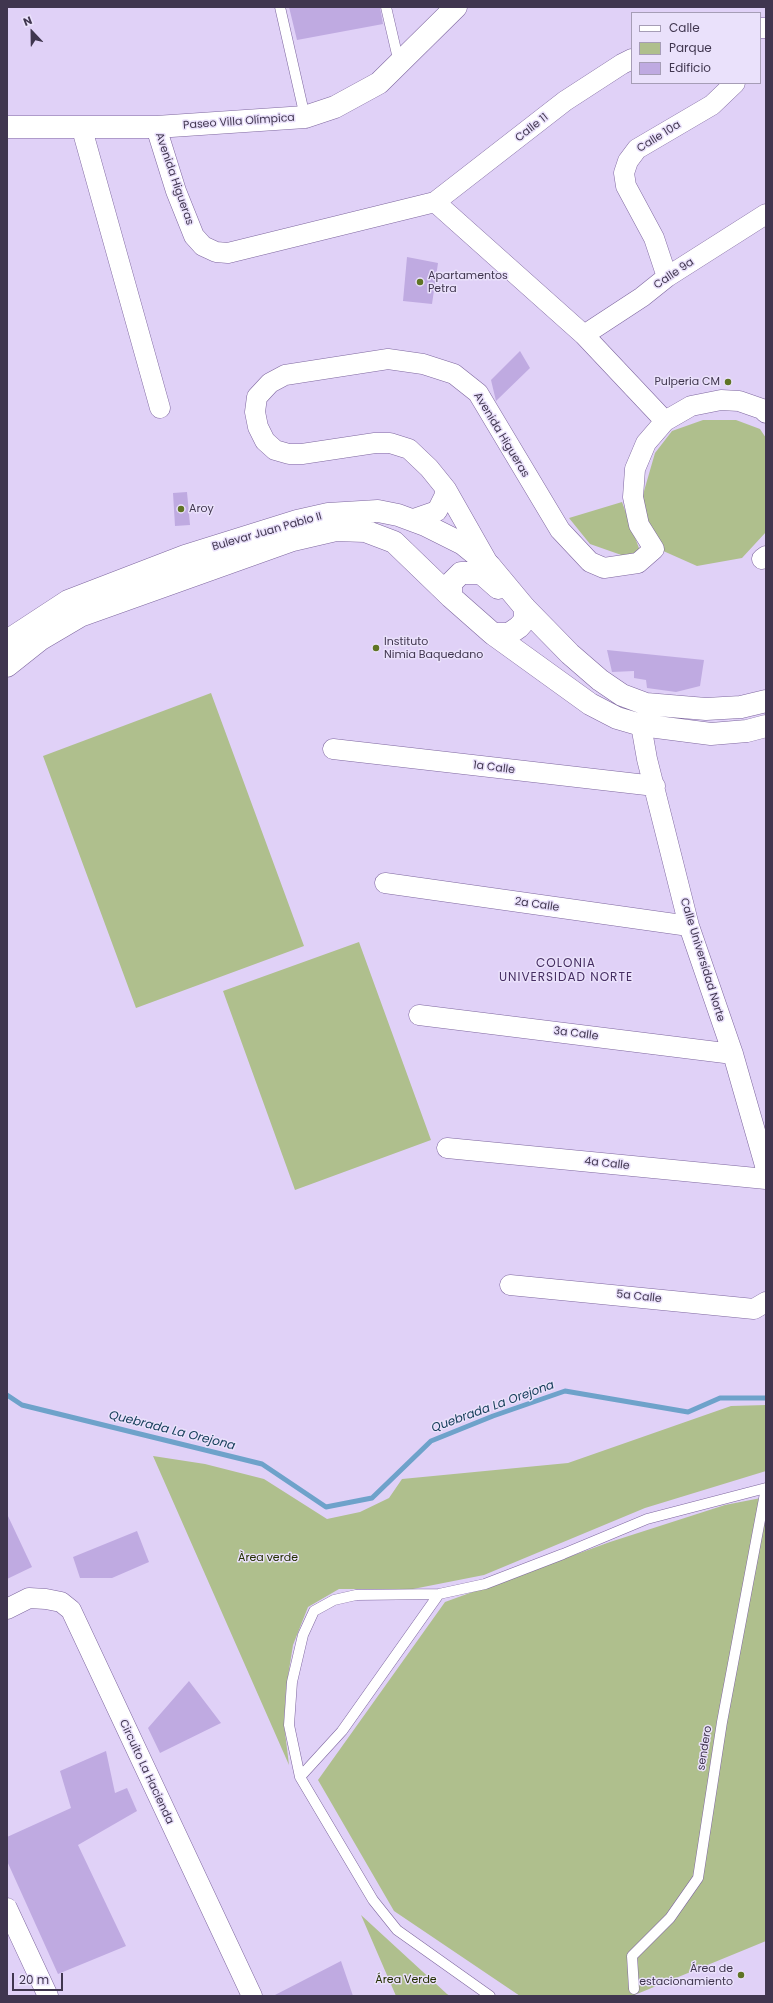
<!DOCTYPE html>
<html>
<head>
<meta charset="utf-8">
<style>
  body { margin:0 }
  #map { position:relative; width:773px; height:2003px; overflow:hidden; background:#e0d1f7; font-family:Poppins,sans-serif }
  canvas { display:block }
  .frame { position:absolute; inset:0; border:8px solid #40364f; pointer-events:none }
  .legend { position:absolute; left:631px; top:12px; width:130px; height:72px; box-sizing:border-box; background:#eae1fb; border:1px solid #a69db6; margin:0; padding:5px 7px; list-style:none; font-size:12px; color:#40364f }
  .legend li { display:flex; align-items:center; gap:8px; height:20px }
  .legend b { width:20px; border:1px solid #a69db6 }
  .north { position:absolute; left:12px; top:12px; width:40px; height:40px; -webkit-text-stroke:3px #eae1fb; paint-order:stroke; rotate:338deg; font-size:11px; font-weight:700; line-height:16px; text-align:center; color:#40364f }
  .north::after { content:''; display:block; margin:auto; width:14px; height:18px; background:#40364f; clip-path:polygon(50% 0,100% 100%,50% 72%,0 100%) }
  .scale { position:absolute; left:12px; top:1973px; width:51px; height:18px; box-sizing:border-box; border:2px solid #40364f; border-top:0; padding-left:5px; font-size:12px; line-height:14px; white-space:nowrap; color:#40364f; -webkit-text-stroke:3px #eae1fb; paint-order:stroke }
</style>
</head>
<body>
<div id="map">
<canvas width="773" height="2003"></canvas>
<div class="frame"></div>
<ul class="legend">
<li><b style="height:5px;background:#fff"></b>Calle</li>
<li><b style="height:11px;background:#afbf8d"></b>Parque</li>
<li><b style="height:11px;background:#bfaae1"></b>Edificio</li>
</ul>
<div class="north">N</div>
<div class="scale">20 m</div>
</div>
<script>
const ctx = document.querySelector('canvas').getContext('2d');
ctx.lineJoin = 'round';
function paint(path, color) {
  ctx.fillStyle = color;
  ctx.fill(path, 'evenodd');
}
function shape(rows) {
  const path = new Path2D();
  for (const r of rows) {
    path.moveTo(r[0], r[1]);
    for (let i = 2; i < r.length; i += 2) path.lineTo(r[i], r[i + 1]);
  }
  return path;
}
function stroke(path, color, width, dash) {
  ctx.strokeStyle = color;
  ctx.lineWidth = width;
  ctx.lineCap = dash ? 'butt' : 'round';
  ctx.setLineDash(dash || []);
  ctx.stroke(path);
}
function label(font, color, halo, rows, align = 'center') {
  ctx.font = font + ' Poppins,sans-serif';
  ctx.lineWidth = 3;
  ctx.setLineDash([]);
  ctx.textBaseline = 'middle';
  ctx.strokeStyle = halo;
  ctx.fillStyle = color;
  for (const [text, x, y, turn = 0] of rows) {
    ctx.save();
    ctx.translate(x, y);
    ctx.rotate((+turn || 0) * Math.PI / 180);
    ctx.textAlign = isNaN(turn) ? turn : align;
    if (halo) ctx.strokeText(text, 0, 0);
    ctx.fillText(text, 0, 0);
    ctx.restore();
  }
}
paint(shape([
  [703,420,736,420,760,429,766,438,766,532,742,558,697,566,661,550,649,530,642,498,655,453,672,431],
  [622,502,640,551,627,557,590,544,569,518],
  [211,693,304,946,136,1008,43,756],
  [359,942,431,1140,295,1190,223,991],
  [766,1405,766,1471,645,1508,484,1575,413,1589,339,1589,308,1607,293,1645,286,1689,284,1724,289,1765,153,1456,205,1464,264,1479,327,1519,360,1512,389,1498,402,1479,568,1463,731,1406],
  [766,1497,766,1941,632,1996,520,1996,394,1911,318,1780,445,1602,610,1542,725,1505],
  [361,1915,447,1994,450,1996,396,1996]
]), '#afbf8d');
stroke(shape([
  [7,1395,22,1405,262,1464,326,1507,372,1498,431,1441,493,1416,565,1391,688,1412,720,1398,766,1398]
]), '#6ea2ca', 5);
paint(shape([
  [289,7,380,7,383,24,297,40],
  [407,257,438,263,432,304,403,301],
  [520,351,530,368,496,401,491,380],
  [187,492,190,525,175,526,173,493],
  [607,650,704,660,700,686,676,692,647,688,646,680,634,678,634,671,612,672],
  [7,1514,32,1567,7,1579],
  [137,1531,149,1562,112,1578,80,1578,73,1557],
  [189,1681,221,1723,160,1753,148,1728],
  [106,1751,115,1793,127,1788,137,1811,78,1845,126,1946,58,1974,7,1861,7,1837,71,1808,60,1771],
  [341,1961,353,1996,273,1996]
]), '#bfaae1');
const service = shape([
  [280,7,305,117],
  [386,7,399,63],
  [300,1777,342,1731,439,1594],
  [634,1989,632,1956,670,1918,698,1878,722,1722,766,1488],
  [490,1996,397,1930,373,1900,300,1777,289,1725,292,1682,303,1635,314,1611,334,1600,356,1595,439,1594,485,1584,563,1554,647,1519,766,1488]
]);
const minor = shape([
  [760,28,766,28],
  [156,127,176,191,194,236,203,246,216,252,228,253,435,202,565,101,622,64,632,59],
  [82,129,160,408],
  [435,202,584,335,665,421],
  [667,277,654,238,626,186,624,173,628,161,637,149,712,105,735,83],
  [584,335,642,297,667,277,766,214],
  [411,520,437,511,444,497,446,489],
  [762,559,766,556],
  [488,563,446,489,429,468,409,449,390,443,375,443,302,454,289,454,275,450,265,441,258,427,255,412,257,397,270,383,285,375,388,359,423,364,454,374,478,393,560,530,590,562,604,568,638,563,654,549,639,525,633,497,635,469,646,443,665,421,691,406,721,400,739,401,762,409,766,413],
  [641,725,647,759,689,926,733,1054,766,1169],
  [333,749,655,786],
  [385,883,689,926],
  [419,1015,733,1054],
  [447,1148,766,1179],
  [510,1285,754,1309,766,1302],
  [7,1609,29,1598,46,1599,61,1602,71,1610,252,1996],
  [7,1908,48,1996]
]);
const secondary = shape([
  [7,127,156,127,305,117,335,107,379,83,456,7],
  [451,597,451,583,461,573,481,573,498,588],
  [493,634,509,634,519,627,525,620,525,608],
  [7,641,68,601,185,556,297,521,328,514,378,511,398,515,425,525,463,544,490,566,525,608,570,654,600,680,622,695,646,704,706,709,741,707,766,701],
  [7,666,41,639,80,616,293,540,336,530,365,531,394,542,451,597,493,634,590,704,617,718,641,725,711,734,747,731,766,726]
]);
stroke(service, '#7e679f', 11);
stroke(minor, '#7e679f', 21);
stroke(secondary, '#7e679f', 23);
stroke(service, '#fff', 10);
stroke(minor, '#fff', 20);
stroke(secondary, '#fff', 22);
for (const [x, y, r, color] of [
  [420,282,4,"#5f7424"],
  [728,382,4,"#5f7424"],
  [181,509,4,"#5f7424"],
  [376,648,4,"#5f7424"],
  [741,1975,4,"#5f7424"]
]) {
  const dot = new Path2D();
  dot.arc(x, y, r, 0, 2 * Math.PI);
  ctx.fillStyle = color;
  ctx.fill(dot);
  stroke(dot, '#eae1fb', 1.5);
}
label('11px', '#40364f', '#eae1fb', [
  ["Paseo Villa Olímpica",239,122,-4],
  ["Calle 11",532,128,-38],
  ["Calle 10a",659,137,-32],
  ["Avenida Higueras",174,179,71],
  ["Calle 9a",674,274,-34],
  ["Avenida Higueras",501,435,59],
  ["Bulevar Juan Pablo II",267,532,-16],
  ["1a Calle",494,768,7],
  ["2a Calle",537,905,8],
  ["Calle Universidad Norte",702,960,73],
  ["3a Calle",576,1034,7],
  ["4a Calle",607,1164,6],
  ["5a Calle",639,1297,6],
  ["sendero",705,1748,-81],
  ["Circuito La Hacienda",146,1772,65]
]);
label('11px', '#40364f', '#eae1fb', [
  ["Apartamentos",428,276],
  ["Petra",428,289],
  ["Pulperia CM",720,382,"right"],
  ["Aroy",189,509],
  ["Instituto",384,642],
  ["Nimia Baquedano",384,655],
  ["Área de",733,1969,"right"],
  ["estacionamiento",733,1982,"right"]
], 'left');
label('11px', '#242f02', '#eae1fb', [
  ["Àrea verde",268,1558],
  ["Área Verde",406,1980]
]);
ctx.letterSpacing = '1px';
label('12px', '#452e62', '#eae1fb', [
  ["COLONIA",566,964],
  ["UNIVERSIDAD NORTE",566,978]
]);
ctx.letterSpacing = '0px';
label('italic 12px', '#133c58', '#eae1fb', [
  ["Quebrada La Orejona",493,1407,-20],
  ["Quebrada La Orejona",172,1431,14]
]);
</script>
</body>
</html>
